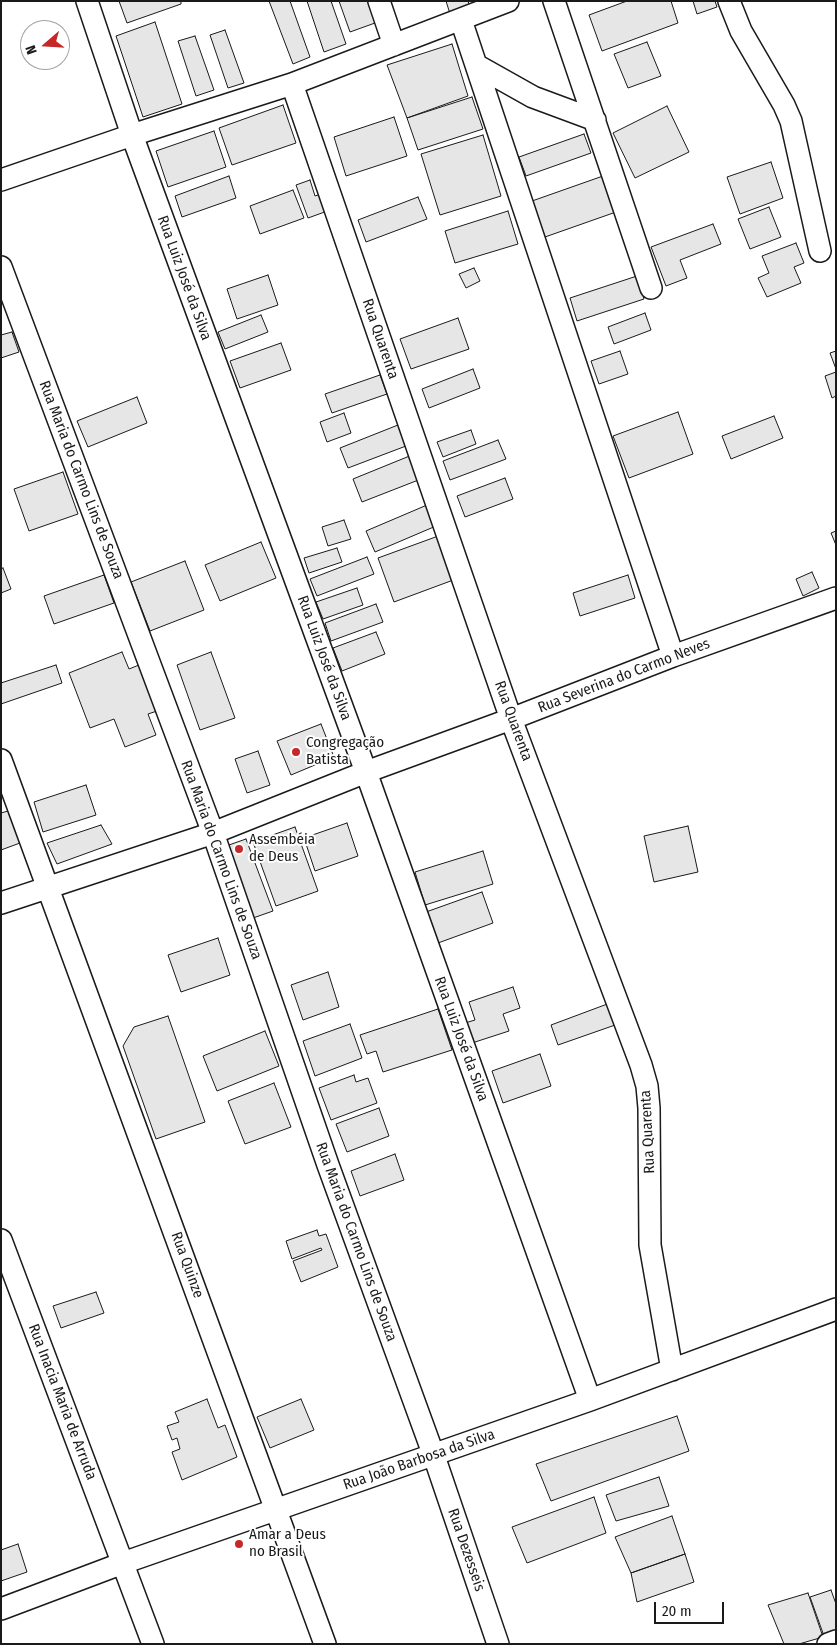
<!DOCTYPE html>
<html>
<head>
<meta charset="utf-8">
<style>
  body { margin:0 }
  #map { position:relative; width:837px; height:1645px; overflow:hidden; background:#fff; font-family:"Fira Sans Condensed",sans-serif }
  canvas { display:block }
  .frame { position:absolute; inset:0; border:2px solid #1a1a1a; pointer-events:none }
  .north { position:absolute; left:20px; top:20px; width:50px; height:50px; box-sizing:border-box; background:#fff; border:1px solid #a3a3a3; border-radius:50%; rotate:251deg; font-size:14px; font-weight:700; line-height:20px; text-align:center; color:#1a1a1a }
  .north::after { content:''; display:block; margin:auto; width:18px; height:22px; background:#c62828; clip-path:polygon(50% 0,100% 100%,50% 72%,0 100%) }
  .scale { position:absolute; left:654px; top:1602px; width:70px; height:22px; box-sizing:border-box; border:2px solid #1a1a1a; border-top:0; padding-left:6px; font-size:15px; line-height:18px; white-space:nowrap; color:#1a1a1a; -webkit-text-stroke:4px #fff; paint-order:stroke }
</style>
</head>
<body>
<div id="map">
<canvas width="837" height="1645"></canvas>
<div class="frame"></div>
<div class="north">N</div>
<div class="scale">20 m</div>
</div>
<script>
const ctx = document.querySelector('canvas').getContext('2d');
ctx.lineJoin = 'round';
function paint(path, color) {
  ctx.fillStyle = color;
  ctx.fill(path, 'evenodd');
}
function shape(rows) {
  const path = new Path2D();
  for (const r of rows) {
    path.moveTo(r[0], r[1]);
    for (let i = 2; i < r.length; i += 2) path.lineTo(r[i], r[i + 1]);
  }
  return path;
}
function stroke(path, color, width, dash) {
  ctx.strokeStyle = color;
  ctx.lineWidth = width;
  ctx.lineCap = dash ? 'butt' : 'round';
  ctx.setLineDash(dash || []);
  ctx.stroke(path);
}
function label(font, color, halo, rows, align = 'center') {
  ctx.font = font + ' "Fira Sans Condensed",sans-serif';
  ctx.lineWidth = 4;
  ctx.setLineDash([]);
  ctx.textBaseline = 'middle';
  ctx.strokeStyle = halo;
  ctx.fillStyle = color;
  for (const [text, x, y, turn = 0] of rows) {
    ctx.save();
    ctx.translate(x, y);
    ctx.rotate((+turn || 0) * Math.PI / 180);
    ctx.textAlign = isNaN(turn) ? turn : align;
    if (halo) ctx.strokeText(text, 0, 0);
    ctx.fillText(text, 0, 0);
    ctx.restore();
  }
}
const building = shape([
  [119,1,181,1,181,4,127,23,119,1],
  [269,1,290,1,310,57,293,64,269,1],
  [307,1,331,1,346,44,324,52,307,1],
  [339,1,368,1,375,23,350,32,339,1],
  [446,1,468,1,471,10,451,17,446,1],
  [627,1,671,1,678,23,602,51,589,15,627,1],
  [693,1,715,1,717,7,697,14,693,1],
  [155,22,182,104,143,117,116,36,155,22],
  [225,30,244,83,228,88,210,35,225,30],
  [195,36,214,90,196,96,178,41,195,36],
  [647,42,661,76,628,88,614,54,647,42],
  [452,44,468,96,407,118,387,65,452,44],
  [472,97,483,129,418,150,407,118,472,97],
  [283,105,296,143,232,165,219,128,283,105],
  [667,106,689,152,635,178,613,133,667,106],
  [394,117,407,156,346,176,334,137,394,117],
  [214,131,226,167,168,187,156,151,214,131],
  [584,134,591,153,526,176,519,157,584,134],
  [483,135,501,196,440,215,421,154,483,135],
  [771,162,783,198,740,214,727,177,771,162],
  [229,176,236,198,182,217,175,196,229,176],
  [603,176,616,212,545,237,532,201,603,176],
  [310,180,315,196,327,192,333,209,308,218,296,185,310,180],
  [293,190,304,218,260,234,250,206,293,190],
  [418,197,427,219,366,242,358,220,418,197],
  [769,207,781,237,750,249,738,219,769,207],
  [508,211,518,244,455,263,445,231,508,211],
  [713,224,721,244,680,260,687,278,666,286,651,247,713,224],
  [796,243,804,263,794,267,801,283,767,297,758,278,769,273,762,256,796,243],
  [474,268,480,281,466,288,459,274,474,268],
  [268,275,278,305,237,319,227,289,268,275],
  [637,276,644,299,577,321,570,298,637,276],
  [645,313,651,330,614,344,608,327,645,313],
  [261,315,268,332,225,349,218,332,261,315],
  [458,318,469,349,411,369,400,339,458,318],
  [12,332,19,352,1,358,1,335,12,332],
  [281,343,291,370,240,388,230,361,281,343],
  [620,351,628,374,599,384,591,361,620,351],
  [836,351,836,369,830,353,836,351],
  [473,369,480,388,429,408,422,389,473,369],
  [836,372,836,396,832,398,825,376,836,372],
  [380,375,387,394,332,413,325,394,380,375],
  [137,397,147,423,88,447,77,421,137,397],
  [678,412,693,454,629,478,613,436,678,412],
  [344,413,351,433,327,442,320,422,344,413],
  [774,416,783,438,731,459,722,436,774,416],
  [398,425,406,446,348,468,340,448,398,425],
  [471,430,476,444,443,457,437,442,471,430],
  [498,440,506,459,450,480,443,461,498,440],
  [412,455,421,479,362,502,353,479,412,455],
  [63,472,78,514,29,531,14,489,63,472],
  [505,478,513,499,465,517,457,496,505,478],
  [427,505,436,526,375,552,366,531,427,505],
  [344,520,351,539,328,546,322,527,344,520],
  [836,531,836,545,831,533,836,531],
  [441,535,456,579,394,602,378,558,441,535],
  [261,542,276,578,220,601,205,565,261,542],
  [337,548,342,562,309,573,304,558,337,548],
  [367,557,374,574,317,596,310,579,367,557],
  [185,561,204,610,150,631,131,582,185,561],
  [3,568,11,589,1,593,1,569,3,568],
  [812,572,819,588,803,596,796,579,812,572],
  [104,575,114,603,54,624,44,596,104,575],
  [628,575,635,598,580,616,573,593,628,575],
  [357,588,363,605,323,619,316,602,357,588],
  [376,604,383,622,331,641,325,623,376,604],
  [376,632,385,654,342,671,333,648,376,632],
  [122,652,129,669,139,665,157,711,148,714,156,735,125,747,114,719,90,728,69,673,122,652],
  [211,652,235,718,200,730,177,665,211,652],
  [56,665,62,683,1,704,1,683,56,665],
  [321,724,334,757,291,775,277,741,321,724],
  [258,751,270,785,247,793,235,759,258,751],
  [86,785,96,815,43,832,34,802,86,785],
  [8,811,20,843,1,850,1,813,8,811],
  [347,823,358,856,315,871,304,838,347,823],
  [101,825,112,844,57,864,47,843,101,825],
  [688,826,698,872,654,882,644,836,688,826],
  [295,827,318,891,276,906,253,842,295,827],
  [246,839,273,911,253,918,226,846,246,839],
  [483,851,493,884,425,905,415,872,483,851],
  [482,892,493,923,438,943,426,912,482,892],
  [218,938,230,975,181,992,168,955,218,938],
  [328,972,339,1007,303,1020,291,985,328,972],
  [513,987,520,1008,503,1014,509,1031,472,1043,465,1023,475,1020,469,1002,513,987],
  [610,1003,618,1024,558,1045,551,1025,610,1003],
  [438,1009,452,1050,383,1072,376,1051,367,1054,360,1035,438,1009],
  [168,1016,205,1122,156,1139,123,1046,134,1027,168,1016],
  [350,1024,362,1058,315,1076,303,1041,350,1024],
  [265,1031,279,1066,217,1091,203,1056,265,1031],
  [540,1054,551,1086,503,1103,492,1071,540,1054],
  [354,1075,356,1082,368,1078,377,1103,331,1120,319,1088,354,1075],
  [274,1083,291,1127,245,1144,228,1101,274,1083],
  [379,1108,389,1136,347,1152,336,1124,379,1108],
  [395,1154,404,1180,360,1196,351,1171,395,1154],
  [317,1230,319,1236,326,1234,338,1267,301,1282,293,1261,322,1250,321,1248,292,1259,286,1241,317,1230],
  [96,1292,104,1313,61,1328,53,1306,96,1292],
  [207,1399,218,1428,225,1425,237,1457,182,1480,172,1452,180,1449,177,1438,172,1440,167,1426,179,1422,175,1412,207,1399],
  [301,1399,314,1430,270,1448,257,1417,301,1399],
  [677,1416,689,1451,551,1501,536,1464,677,1416],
  [659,1477,669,1506,616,1521,606,1495,659,1477],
  [594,1497,606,1533,527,1563,512,1527,594,1497],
  [672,1516,685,1554,631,1573,615,1537,672,1516],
  [18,1544,27,1572,1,1581,1,1550,18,1544],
  [685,1554,694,1582,637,1602,631,1573,685,1554],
  [831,1590,836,1604,836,1632,824,1636,810,1597,831,1590],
  [808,1593,823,1637,799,1644,784,1644,768,1605,808,1593]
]);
paint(building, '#e6e6e6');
stroke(building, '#1a1a1a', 1);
const minor = shape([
  [87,1,132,135,366,772,590,1400],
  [379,1,394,45],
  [554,1,651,288],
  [729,1,741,31,784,105,791,121,820,251],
  [461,20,673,656],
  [476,65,533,97,595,120],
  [292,84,511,719,641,1065,647,1086,649,1108,650,1245,672,1370],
  [1,180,132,135,292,84,508,1],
  [1,267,213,833,328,1165,434,1456,498,1644],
  [1,760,325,1644],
  [1,903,213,833,366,772,511,719,673,656,836,598],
  [1,1240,153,1644],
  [1,1609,123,1563,590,1400,836,1309],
  [828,1644,836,1641]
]);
stroke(minor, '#1a1a1a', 24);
stroke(minor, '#fff', 21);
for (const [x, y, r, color] of [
  [296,752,5,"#c62828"],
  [239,849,5,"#c62828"],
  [239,1544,5,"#c62828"]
]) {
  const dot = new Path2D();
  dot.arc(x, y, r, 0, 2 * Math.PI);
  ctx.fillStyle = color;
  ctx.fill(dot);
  stroke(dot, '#fff', 2);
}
label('15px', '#1a1a1a', '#fff', [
  ["Rua Luiz José da Silva",184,278,70],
  ["Rua Quarenta",380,339,71],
  ["Rua Maria do Carmo Lins de Souza",81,480,69],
  ["Rua Luiz José da Silva",324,658,70],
  ["Rua Severina do Carmo Neves",624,676,-21],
  ["Rua Quarenta",513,721,70],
  ["Rua Maria do Carmo Lins de Souza",221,860,70],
  ["Rua Luiz José da Silva",461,1039,70],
  ["Rua Quarenta",648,1132,-93],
  ["Rua Maria do Carmo Lins de Souza",356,1242,70],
  ["Rua Quinze",187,1265,70],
  ["Rua Inacia Maria de Arruda",62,1402,69],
  ["Rua João Barbosa da Silva",419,1460,-19],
  ["Rua Dezesseis",466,1550,71]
]);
label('15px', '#1a1a1a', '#fff', [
  ["Congregação",306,743],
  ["Batista",306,760],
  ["Assembéia",249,840],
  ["de Deus",249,857],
  ["Amar a Deus",249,1535],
  ["no Brasil",249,1552]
], 'left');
</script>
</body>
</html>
